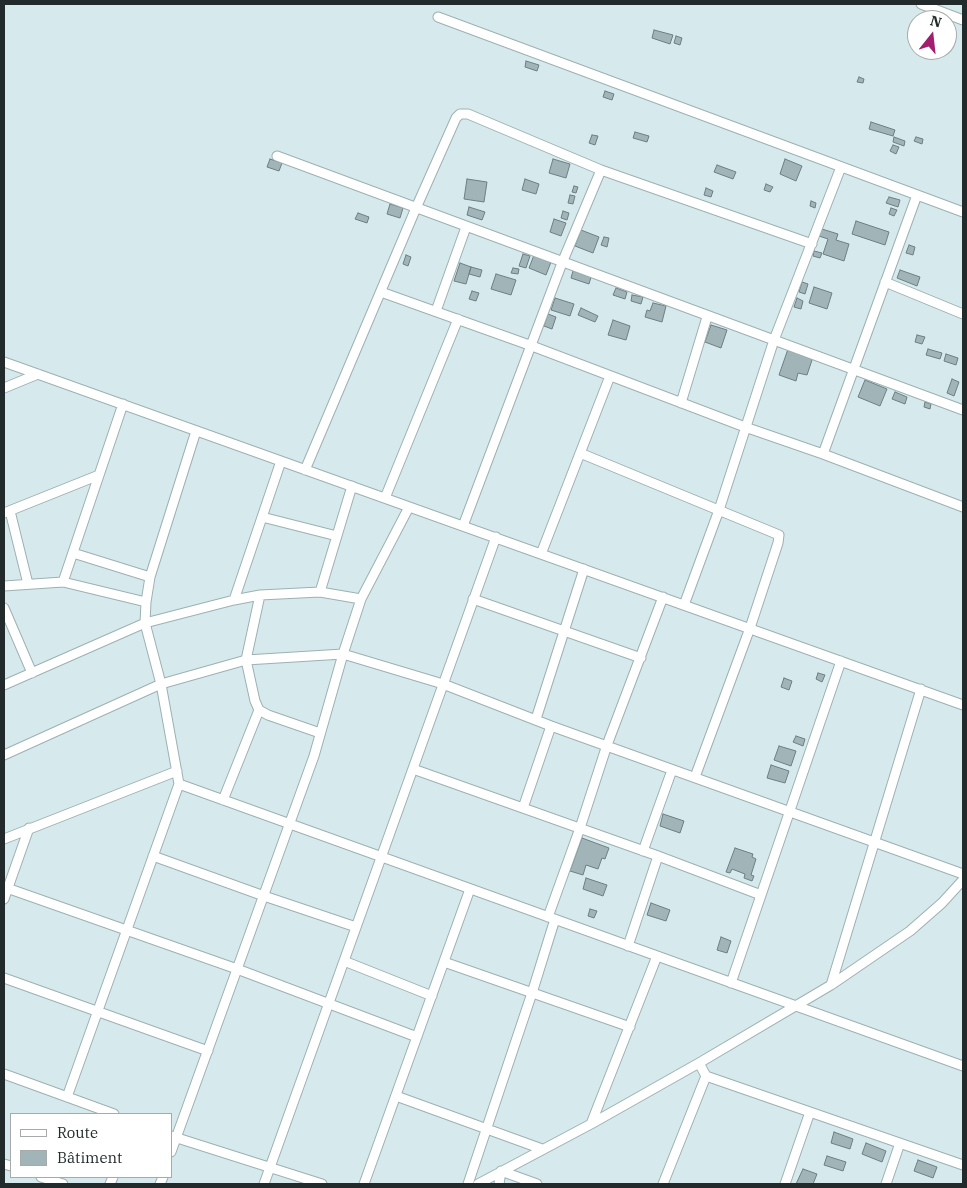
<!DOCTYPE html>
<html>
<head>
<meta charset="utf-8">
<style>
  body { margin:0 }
  #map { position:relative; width:967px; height:1188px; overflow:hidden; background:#d6eaed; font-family:"IBM Plex Serif",serif }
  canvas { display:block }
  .frame { position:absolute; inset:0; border:5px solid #222a2b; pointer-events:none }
  .legend { position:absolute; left:10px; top:1113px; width:162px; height:65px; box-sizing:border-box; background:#fff; border:1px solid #a7aaaa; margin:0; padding:6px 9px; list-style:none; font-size:15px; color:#222a2b }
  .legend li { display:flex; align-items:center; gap:10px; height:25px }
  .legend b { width:25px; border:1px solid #a7aaaa }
  .north { position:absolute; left:907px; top:10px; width:50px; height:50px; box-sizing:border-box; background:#fff; border:1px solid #a7aaaa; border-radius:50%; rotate:16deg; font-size:14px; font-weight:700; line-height:20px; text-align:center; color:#222a2b }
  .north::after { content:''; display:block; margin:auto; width:18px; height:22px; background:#a31f6d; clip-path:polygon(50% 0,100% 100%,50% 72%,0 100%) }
</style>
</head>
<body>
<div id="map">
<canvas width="967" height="1188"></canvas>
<div class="frame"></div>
<ul class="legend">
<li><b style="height:6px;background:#fff"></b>Route</li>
<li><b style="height:14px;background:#a1b4b8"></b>Bâtiment</li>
</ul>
<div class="north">N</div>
</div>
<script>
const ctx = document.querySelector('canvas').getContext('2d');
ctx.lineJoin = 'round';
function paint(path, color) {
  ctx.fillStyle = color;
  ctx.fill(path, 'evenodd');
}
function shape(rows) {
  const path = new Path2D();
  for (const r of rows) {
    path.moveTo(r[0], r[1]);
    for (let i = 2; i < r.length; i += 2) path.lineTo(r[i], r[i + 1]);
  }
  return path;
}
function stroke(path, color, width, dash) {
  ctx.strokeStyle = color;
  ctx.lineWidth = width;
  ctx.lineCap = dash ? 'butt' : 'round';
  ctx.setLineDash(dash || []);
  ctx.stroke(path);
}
const building = shape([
  [654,30,673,35,670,44,652,38,654,30],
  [676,36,682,38,680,45,674,43,676,36],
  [526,61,539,65,537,71,525,67,526,61],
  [859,77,864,79,863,83,857,82,859,77],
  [605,91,614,94,612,100,603,97,605,91],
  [871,122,895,130,893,136,869,129,871,122],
  [635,132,649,136,647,142,633,138,635,132],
  [592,135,598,136,595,145,589,143,592,135],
  [894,137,905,141,904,146,893,142,894,137],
  [916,137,923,139,922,144,914,141,916,137],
  [893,145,899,147,896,154,890,151,893,145],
  [270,159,282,163,279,171,267,167,270,159],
  [553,159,570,164,566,178,549,173,553,159],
  [785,159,802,166,796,181,780,174,785,159],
  [717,165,736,172,733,179,714,172,717,165],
  [467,179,487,182,484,202,464,199,467,179],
  [525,179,539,184,536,194,522,190,525,179],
  [766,184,773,187,770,192,764,190,766,184],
  [574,186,578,187,576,193,572,192,574,186],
  [706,188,713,191,711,197,704,195,706,188],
  [570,195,575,196,573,204,568,203,570,195],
  [889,197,900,200,898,207,886,203,889,197],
  [811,201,816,203,815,208,810,206,811,201],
  [390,204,403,208,400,218,387,214,390,204],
  [469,207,485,212,482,220,467,215,469,207],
  [891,208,897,210,894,216,889,214,891,208],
  [563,211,569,213,567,220,561,218,563,211],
  [358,213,369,217,367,223,355,219,358,213],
  [554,219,566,223,561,236,550,232,554,219],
  [856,221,889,232,885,245,852,234,856,221],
  [822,229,838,234,836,240,849,244,844,261,823,254,828,239,819,236,822,229],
  [581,230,599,237,593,253,575,246,581,230],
  [604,237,609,238,607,247,601,245,604,237],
  [909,245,915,247,913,255,906,253,909,245],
  [814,251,822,253,820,258,813,256,814,251],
  [523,254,530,256,526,268,519,266,523,254],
  [406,255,411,257,408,266,403,264,406,255],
  [534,255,551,262,546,275,529,268,534,255],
  [460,263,471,267,466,284,454,281,460,263],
  [471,267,482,270,480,277,469,274,471,267],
  [513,268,519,269,518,274,511,273,513,268],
  [900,270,920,277,917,286,897,278,900,270],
  [573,271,591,277,589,284,571,278,573,271],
  [496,274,516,280,511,295,491,289,496,274],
  [802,282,808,284,805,294,799,292,802,282],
  [814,287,832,293,827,309,809,303,814,287],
  [616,288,627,292,625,299,613,295,616,288],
  [472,291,479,293,476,301,469,299,472,291],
  [632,295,643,297,641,304,631,301,632,295],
  [555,298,574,304,570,316,551,310,555,298],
  [797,298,803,301,801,309,794,307,797,298],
  [653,303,666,306,662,322,645,317,647,310,650,311,653,303],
  [581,308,598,316,595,322,578,315,581,308],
  [548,314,556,317,552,329,544,326,548,314],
  [613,320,630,326,626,340,608,335,613,320],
  [711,325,727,330,721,348,705,342,711,325],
  [917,335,925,337,922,344,915,342,917,335],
  [788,349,813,357,807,375,798,373,796,381,779,375,788,349],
  [928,349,942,353,940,359,926,355,928,349],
  [946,354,958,358,956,365,944,361,946,354],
  [952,379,959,382,954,396,947,393,952,379],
  [865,380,887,389,880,406,858,397,865,380],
  [895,392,907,397,905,404,892,399,895,392],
  [925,402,931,404,930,409,924,407,925,402],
  [818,673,825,675,822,682,816,679,818,673],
  [784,678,792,681,789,690,781,687,784,678],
  [796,736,805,739,803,746,793,742,796,736],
  [779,746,796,751,791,766,774,760,779,746],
  [771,765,789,771,785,783,767,778,771,765],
  [663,814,684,821,680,833,660,826,663,814],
  [582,838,609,848,605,859,602,858,598,869,586,865,583,875,570,871,582,838],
  [735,848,753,854,752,857,756,859,751,875,754,876,752,881,744,878,745,874,732,869,730,873,726,872,735,848],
  [586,878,607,885,603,896,583,889,586,878],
  [651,903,670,910,666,921,647,915,651,903],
  [590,909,597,911,594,918,588,916,590,909],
  [721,937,731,941,727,953,717,950,721,937],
  [834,1132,853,1139,850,1149,831,1143,834,1132],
  [866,1143,886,1151,882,1162,862,1154,866,1143],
  [827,1156,846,1162,843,1171,824,1165,827,1156],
  [918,1160,937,1167,933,1178,914,1171,918,1160],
  [803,1169,817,1174,813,1184,796,1184,803,1169]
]);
paint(building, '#a1b4b8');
stroke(building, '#6d7f82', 1);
const street = shape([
  [921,4,963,20],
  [438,17,963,212],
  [277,156,963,410],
  [885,282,963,314],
  [381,292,532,346,745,427,823,454,963,507],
  [436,311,466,227],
  [4,362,963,705],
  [4,388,38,374],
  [681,403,707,317],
  [580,453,779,535,778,543,750,628,695,777],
  [823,454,917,195],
  [305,470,416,208,456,118,460,114,468,114,601,170,812,244],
  [385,498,458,319],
  [10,511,28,584],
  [4,513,99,475],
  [262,517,337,536],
  [463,526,562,263,601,170],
  [73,553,150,577],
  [541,554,610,376],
  [63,582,123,404],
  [4,586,63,582,146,602],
  [320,592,352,486],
  [260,595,246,660,255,701,259,710,268,715,320,733],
  [473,599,641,658],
  [234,600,281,461],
  [684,605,719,510,774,340,841,167],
  [4,608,32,673],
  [4,685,145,623,234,600,260,595,320,592,361,599,409,507],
  [536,719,584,569],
  [4,755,161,684,246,660,343,654,443,684,551,726,963,874],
  [413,769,658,856,761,895],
  [179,784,963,1066],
  [223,800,259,710],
  [523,808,551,726],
  [4,839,177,771],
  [643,851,672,770],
  [153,856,264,896,356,927],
  [4,887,237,969,417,1037],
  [4,899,29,828],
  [548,917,580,828,607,745,663,597],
  [628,946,658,856],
  [344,961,432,996],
  [444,962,630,1027],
  [4,978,208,1051],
  [731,983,841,661],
  [831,985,921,689],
  [699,1063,706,1076,963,1165],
  [4,1074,114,1114],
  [396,1096,542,1149],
  [67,1097,179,784,161,684,145,623,146,602,150,577,196,431],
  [591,1124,657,956],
  [171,1136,322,1184],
  [171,1152,314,756,343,654,361,599],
  [4,1164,11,1166],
  [41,1177,63,1184],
  [110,1184,113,1177],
  [160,1184,163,1177],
  [264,1184,496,537],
  [364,1184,470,889],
  [468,1184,532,993,555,919],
  [478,1184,591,1124,699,1063,831,985,910,931,942,903,963,880],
  [499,1184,501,1171,537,1184],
  [663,1184,706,1076],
  [785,1184,810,1112],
  [886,1184,900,1143]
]);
stroke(street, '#9db0b3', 11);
stroke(street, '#fff', 9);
</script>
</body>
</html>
